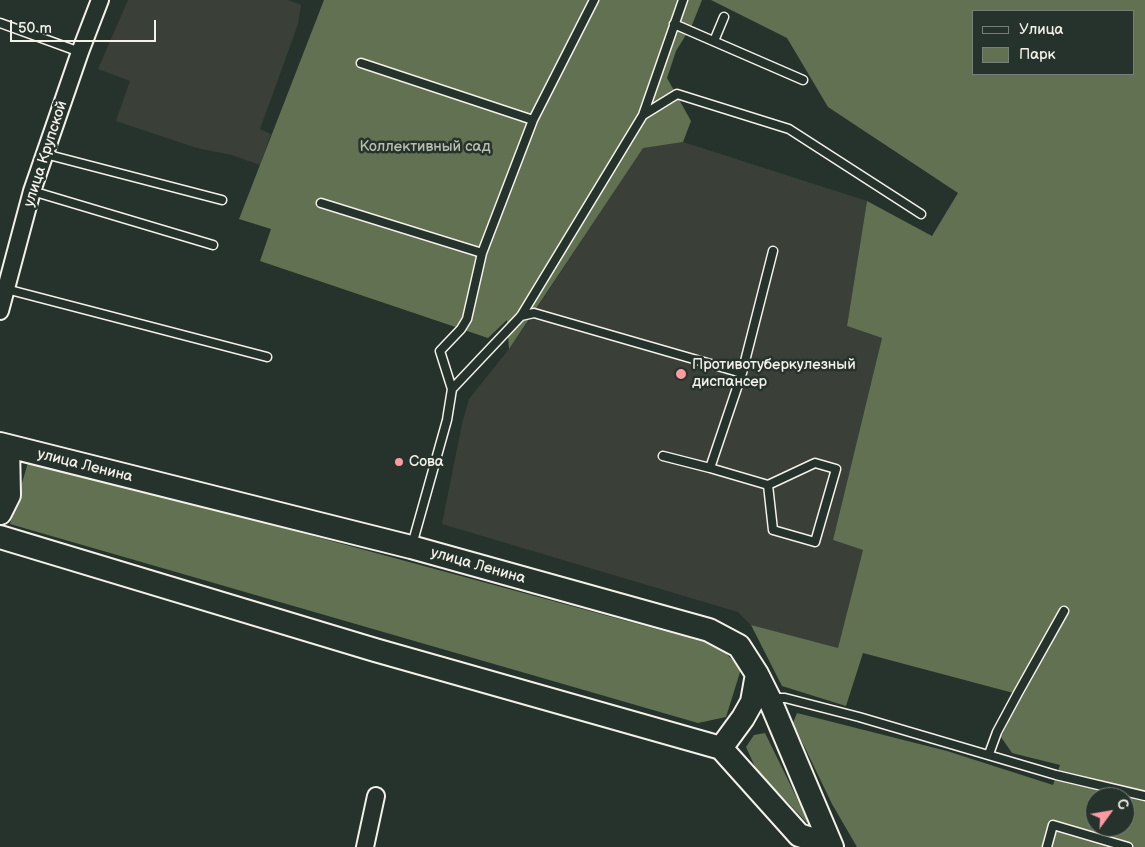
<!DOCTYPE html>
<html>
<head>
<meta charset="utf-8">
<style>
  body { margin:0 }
  #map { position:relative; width:1145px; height:847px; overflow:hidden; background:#26332d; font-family:"Balsamiq Sans",sans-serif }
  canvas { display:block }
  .legend { position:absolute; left:972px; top:10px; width:162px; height:65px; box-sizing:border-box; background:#26332d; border:1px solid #787f78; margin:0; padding:6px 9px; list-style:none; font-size:15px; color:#f4f1e8 }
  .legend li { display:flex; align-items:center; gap:10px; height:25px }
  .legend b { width:25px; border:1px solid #787f78 }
  .north { position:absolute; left:1085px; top:787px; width:50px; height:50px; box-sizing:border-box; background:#26332d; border:1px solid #787f78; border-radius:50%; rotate:58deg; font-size:14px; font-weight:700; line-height:20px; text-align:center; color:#f4f1e8 }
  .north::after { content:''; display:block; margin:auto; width:18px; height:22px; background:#ff9aa2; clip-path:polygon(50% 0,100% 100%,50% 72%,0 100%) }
  .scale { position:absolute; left:10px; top:20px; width:146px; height:22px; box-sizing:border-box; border:2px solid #f4f1e8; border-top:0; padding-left:6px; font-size:15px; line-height:18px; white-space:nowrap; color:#f4f1e8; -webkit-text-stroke:4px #26332d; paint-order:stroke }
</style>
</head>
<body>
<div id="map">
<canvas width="1145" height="847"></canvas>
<ul class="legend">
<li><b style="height:6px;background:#26332d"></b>Улица</li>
<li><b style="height:14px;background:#627152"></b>Парк</li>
</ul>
<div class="north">С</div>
<div class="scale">50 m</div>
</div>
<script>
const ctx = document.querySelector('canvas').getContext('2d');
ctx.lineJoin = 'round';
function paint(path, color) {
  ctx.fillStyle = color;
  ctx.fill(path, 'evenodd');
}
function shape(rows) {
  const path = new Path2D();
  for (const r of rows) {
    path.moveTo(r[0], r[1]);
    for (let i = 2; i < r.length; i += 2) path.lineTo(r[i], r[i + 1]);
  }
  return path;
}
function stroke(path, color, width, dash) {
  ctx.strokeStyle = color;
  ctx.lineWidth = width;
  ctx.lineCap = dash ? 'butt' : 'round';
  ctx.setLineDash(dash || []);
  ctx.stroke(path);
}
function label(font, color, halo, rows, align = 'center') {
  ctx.font = font + ' "Balsamiq Sans",sans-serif';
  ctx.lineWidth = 5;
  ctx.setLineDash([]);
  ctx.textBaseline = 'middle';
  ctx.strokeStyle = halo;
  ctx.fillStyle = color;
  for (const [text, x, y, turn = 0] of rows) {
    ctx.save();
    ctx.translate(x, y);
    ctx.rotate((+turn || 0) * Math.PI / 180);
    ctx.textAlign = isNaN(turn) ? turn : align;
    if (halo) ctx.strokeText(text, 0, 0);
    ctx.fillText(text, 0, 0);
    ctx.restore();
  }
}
paint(shape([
  [128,0,288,0,301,5,298,24,260,129,271,134,260,165,232,155,197,148,116,121,130,81,98,69],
  [683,142,867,201,847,326,882,338,833,540,863,550,838,649,751,625,738,612,442,524,462,424,469,399,509,349,534,313,643,147]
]), '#3a4038');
paint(shape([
  [324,0,702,0,692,25,676,51,667,78,691,121,683,142,643,148,509,349,507,320,488,338,260,261,271,229,239,219],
  [711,0,1145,0,1145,847,857,847,832,804,793,723,797,713,947,751,1053,785,1060,765,1012,753,1001,737,1021,695,863,653,846,706,782,686,751,625,838,648,863,550,833,540,882,338,847,326,867,201,932,236,958,193,828,107,787,38],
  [974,11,1134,11,1134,74,974,74],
  [1095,797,1125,797,1125,827,1095,827],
  [29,459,719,646,741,669,726,717,698,723,10,524],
  [765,733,811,827,756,769,746,747,754,735]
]), '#627152');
const lane = shape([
  [0,23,80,52],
  [674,24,803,80],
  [714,41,724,17],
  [361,63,533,120],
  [643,115,683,0],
  [45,154,222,200],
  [32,191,213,245],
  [321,203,482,253],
  [6,289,267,357],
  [521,316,534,313,742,373,710,468,663,456],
  [742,373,773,251],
  [452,389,440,351,461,329,467,319,482,253,533,120,594,0],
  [710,468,768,485,815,463,836,469,815,542,773,530,768,485],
  [412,545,447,420,452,389,521,316,643,115,677,94,789,129,921,214],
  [773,698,785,698,859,717,1056,775,1145,796],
  [989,754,997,732,1018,693,1064,611],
  [1047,847,1053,825,1128,847]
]);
const street = shape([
  [0,311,32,191,80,52,100,0],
  [365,847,376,796]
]);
const secondary = shape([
  [0,444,411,547,709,630,739,646,757,674,769,698,832,847],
  [0,513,9,495,8,446],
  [0,537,375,650,721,748,799,835,830,845],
  [721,748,743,718,752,702,757,674]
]);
stroke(lane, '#f4f1e8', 11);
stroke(street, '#f4f1e8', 20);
stroke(secondary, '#f4f1e8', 26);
stroke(lane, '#26332d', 8);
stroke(street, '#26332d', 16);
stroke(secondary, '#26332d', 22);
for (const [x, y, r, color] of [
  [681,374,6,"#ff9aa2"],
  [399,462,5,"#ff9aa2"]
]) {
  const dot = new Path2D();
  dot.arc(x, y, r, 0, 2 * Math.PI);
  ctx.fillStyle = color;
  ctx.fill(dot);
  stroke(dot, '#26332d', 2);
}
label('15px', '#babeac', '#26332d', [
  ["Коллективный сад",425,147]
]);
label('15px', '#f4f1e8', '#26332d', [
  ["улица Крупской",46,154,-72],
  ["улица Ленина",85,466,14],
  ["улица Ленина",478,566,16]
]);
label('15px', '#f4f1e8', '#26332d', [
  ["Противотуберкулезный",692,365],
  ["диспансер",692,382],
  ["Сова",409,462]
], 'left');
</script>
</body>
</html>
